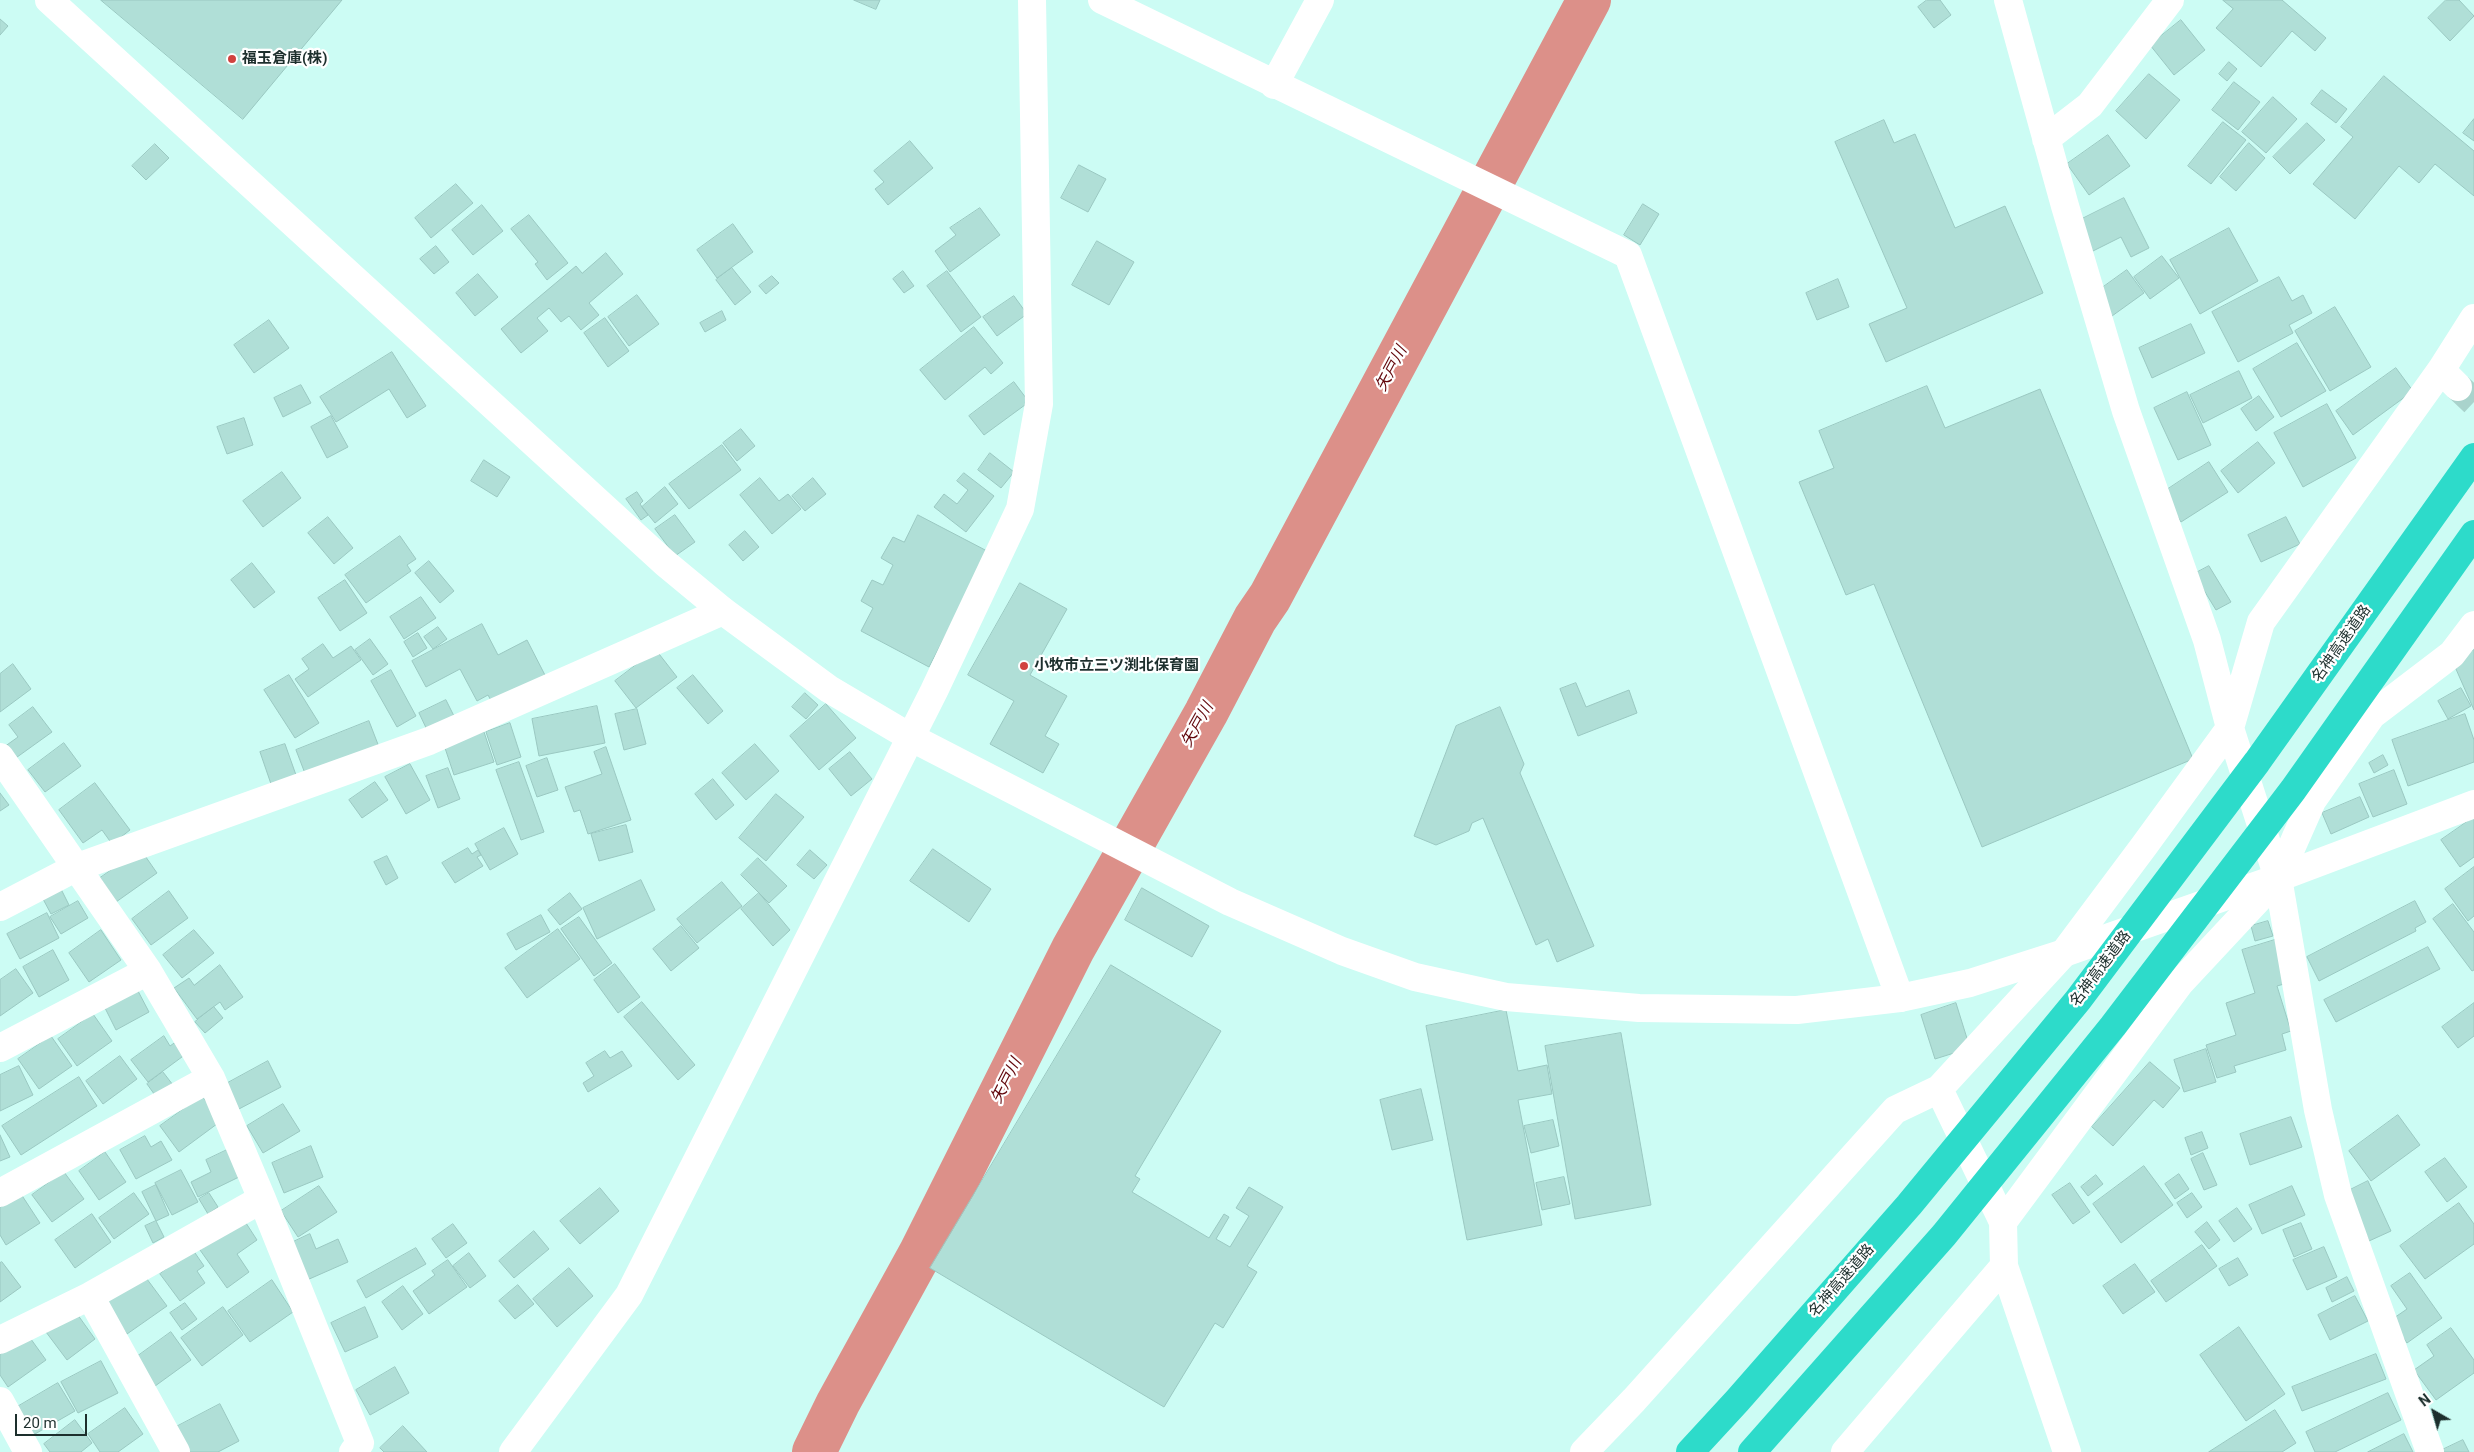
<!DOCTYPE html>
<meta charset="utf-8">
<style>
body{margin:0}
#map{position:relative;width:2474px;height:1452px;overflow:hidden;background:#ccfcf4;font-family:Roboto,sans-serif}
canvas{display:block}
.north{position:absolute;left:2409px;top:1387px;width:50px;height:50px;-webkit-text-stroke:4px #fff;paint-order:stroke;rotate:322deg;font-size:14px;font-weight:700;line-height:20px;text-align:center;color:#1d2f2d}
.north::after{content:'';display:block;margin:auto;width:18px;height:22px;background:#1d2f2d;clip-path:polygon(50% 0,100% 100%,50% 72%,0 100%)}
.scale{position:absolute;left:15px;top:1414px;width:72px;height:22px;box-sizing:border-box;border:2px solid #1d2f2d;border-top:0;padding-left:6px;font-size:15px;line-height:18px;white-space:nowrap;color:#1d2f2d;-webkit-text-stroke:4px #fff;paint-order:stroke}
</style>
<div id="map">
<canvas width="2474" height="1452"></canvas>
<div class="north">N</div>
<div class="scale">20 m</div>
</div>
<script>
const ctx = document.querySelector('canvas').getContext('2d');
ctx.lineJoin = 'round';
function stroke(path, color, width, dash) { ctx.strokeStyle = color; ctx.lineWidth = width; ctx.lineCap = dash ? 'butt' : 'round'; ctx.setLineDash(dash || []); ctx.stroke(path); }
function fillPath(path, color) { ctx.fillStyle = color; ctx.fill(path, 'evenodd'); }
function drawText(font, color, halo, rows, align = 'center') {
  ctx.font = font + ' Roboto,"Noto Sans JP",sans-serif'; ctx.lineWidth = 4.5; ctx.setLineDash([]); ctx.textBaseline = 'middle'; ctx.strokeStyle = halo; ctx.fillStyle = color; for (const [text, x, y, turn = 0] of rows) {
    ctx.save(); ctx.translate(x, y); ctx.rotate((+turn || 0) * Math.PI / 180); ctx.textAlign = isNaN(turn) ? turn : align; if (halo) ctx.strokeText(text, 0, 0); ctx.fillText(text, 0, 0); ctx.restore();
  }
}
stroke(new Path2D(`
 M814,1452L838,1403L921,1252L1073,949L1206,713L1255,619L1270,597L1589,0`), '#dc9089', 44);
const building = new Path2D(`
 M101,0H342L243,119Z
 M854,0H880L876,9Z
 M1927,0H1940L1951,15L1934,28L1918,7Z
 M2223,0H2282L2326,38L2315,51L2292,31L2261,67L2216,28L2233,9Z
 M2446,0H2459L2474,16L2450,41L2428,18Z
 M0,19L8,26L0,35Z
 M2181,20L2205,50L2174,75L2150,45Z
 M2229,62L2237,69L2227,81L2219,74Z
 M2149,74L2180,100L2146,139L2116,111Z
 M2384,76L2474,151V196L2435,164L2419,183L2399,166L2355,219L2313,184L2353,137L2341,127Z
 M2234,82L2260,102L2238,130L2212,110Z
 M2322,90L2347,109L2336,123L2311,104Z
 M2273,97L2297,119L2266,153L2242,132Z
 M2474,119V141L2463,133Z
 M1884,120L1894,143L1915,134L1955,228L2005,206L2043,293L1886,362L1869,324L1907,308L1835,142Z
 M2223,122L2246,140L2211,184L2188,166Z
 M2307,123L2325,140L2290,174L2273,157Z
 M2108,135L2130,166L2089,195L2067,164Z
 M910,141L933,168L888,205L875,189L884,182L874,171Z
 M2249,143L2265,158L2236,191L2220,177Z
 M155,144L169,158L146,180L132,166Z
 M1079,165L1106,179L1088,212L1061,198Z
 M456,184L473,203L431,238L415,218Z
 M2124,198L2149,248L2131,257L2121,237L2089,253L2074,223Z
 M1643,204L1659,214L1640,245L1624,235Z
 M482,205L503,231L473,255L452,230Z
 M980,208L1000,235L950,272L935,251L956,235L950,228Z
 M529,215L568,263L547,280L535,264L538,262L511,229Z
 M733,224L753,252L717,278L697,250Z
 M2229,228L2258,281L2200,314L2170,260Z
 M1097,241L1134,262L1109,305L1072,285Z
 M436,246L449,262L434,274L420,259Z
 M606,253L623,274L589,303L599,315L581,330L569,316L561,322L549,308L537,318L548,331L521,353L501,329L576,266L582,273Z
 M2162,256L2179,278L2150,299L2134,277Z
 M732,268L751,292L735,305L716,280Z
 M2127,270L2144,293L2112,316L2095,293Z
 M903,271L914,286L904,293L893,279Z
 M947,271L981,317L961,332L927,286Z
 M478,274L498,297L475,316L456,293Z
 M772,276L779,283L766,294L759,286Z
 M2279,277L2292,301L2303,295L2312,313L2289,325L2293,333L2238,362L2212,312Z
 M1838,279L1849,307L1817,320L1806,293Z
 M637,295L659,324L629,346L608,317Z
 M1014,296L1027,314L997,336L983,317Z
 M2335,307L2371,367L2330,391L2295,331Z
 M722,311L726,320L705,332L700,323Z
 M605,318L629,351L608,367L584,333Z
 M269,320L289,348L254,373L234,345Z
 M2191,324L2205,353L2152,378L2139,348Z
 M974,327L1003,363L991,374L985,367L945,400L920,370Z
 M2297,343L2326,391L2281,417L2253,369Z
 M392,352L426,406L407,418L389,389L336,422L320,397Z
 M2396,368L2413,391L2353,435L2336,411Z
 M2239,371L2252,398L2203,423L2190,395Z
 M1014,382L1029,402L984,435L969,416Z
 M301,385L311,403L283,417L274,398Z
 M1927,386L1945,428L2040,389L2193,759L1982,847L1874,584L1846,595L1799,482L1834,468L1819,431Z
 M2187,392L2211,445L2178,460L2154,408Z
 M2259,396L2274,417L2256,431L2241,409Z
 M2327,404L2356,458L2303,487L2274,433Z
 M331,416L348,447L327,458L311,427Z
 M244,418L253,445L227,454L217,427Z
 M741,429L755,446L737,461L723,443Z
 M2258,442L2275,463L2238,493L2221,471Z
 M722,445L741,470L689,509L669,484Z
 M990,453L1014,472L1001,488L978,470Z
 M484,460L510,477L497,497L471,481Z
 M2209,462L2228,492L2181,522L2162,493Z
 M282,472L301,498L263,527L243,501Z
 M964,473L994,496L966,532L934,507L944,494L957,504L968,490L957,481Z
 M760,478L779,501L788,494L801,509L772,534L740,495Z
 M813,478L826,494L805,511L792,496Z
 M665,487L678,504L655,523L642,507Z
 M637,492L643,501L640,504L648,515L641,520L626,499Z
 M675,515L695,542L675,556L655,529Z
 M918,515L989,552L929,667L861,631L873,608L861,601L872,580L883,585L893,565L881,558L893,537L904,542Z
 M328,517L353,548L334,564L308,533Z
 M2286,517L2300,544L2261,562L2248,535Z
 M745,531L759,547L743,561L729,545Z
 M400,536L416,559L407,565L411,571L366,603L345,575Z
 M429,561L454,591L440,603L415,573Z
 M252,563L275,592L254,608L231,580Z
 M2209,566L2231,602L2216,610L2194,574Z
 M345,580L367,613L340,631L318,598Z
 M1020,583L1067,609L1030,675L1067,696L1045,736L1059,744L1043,773L990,744L1014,701L968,675Z
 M421,597L436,618L404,639L390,617Z
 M482,624L498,655L527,640L547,679L494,706L488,695L477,701L460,669L426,687L412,661Z
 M438,627L447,639L433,649L424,637Z
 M418,633L427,648L413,657L404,642Z
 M370,639L388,664L373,675L355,650Z
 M323,644L333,658L351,646L361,660L308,697L295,679L309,669L302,659Z
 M656,650L677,677L636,708L615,681Z
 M2474,650V710L2452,660Z
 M13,664L31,689L0,712V674Z
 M391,670L416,716L397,727L371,681Z
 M289,675L319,723L295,738L264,690Z
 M693,675L723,711L708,724L677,688Z
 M1576,683L1586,707L1629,690L1637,713L1578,736L1560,689Z
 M2461,688L2471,706L2448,719L2438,701Z
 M805,693L818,705L806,719L792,707Z
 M446,700L455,718L428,732L419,713Z
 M826,704L856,738L819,770L790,736Z
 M597,706L605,743L539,756L532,719Z
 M33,707L52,732L13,760L4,747L18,737L9,725Z
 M1500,707L1524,764L1520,773L1594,946L1557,962L1548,939L1536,945L1483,818L1472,823L1469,831L1436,845L1414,836L1456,726Z
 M637,709L646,744L624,750L615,714Z
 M2465,714L2474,740V762L2408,786L2392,740Z
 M369,721L379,747L306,776L296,750Z
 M510,723L521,757L497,765L486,732Z
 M484,732L494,762L454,775L444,745Z
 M64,743L81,766L45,792L28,770Z
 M285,744L296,775L271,784L260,752Z
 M755,744L779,771L746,800L722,773Z
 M606,747L631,820L588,834L580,810L574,812L565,787L602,774L594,752Z
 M850,752L872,779L851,796L829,769Z
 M2383,755L2388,765L2374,773L2369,763Z
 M547,758L558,790L537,797L526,766Z
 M519,762L544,832L521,840L496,770Z
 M410,764L430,800L406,814L385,777Z
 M448,768L460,799L438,808L426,776Z
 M2394,770L2407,804L2373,817L2359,784Z
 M713,779L734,805L716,820L695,794Z
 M375,782L388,800L362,818L349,800Z
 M95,783L130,830L112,844L102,830L83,843L59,810Z
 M0,793L9,805L0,811Z
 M776,794L804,817L766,861L739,838Z
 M2360,797L2369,817L2331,834L2322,813Z
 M2474,817V857L2460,867L2441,840Z
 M626,825L633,852L599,861L591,834Z
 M504,828L518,854L490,870L475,844Z
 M468,848L472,854L478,850L481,855L477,857L483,866L455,883L442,863Z
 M933,849L991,889L969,922L910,881Z
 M141,850L157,873L116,902L100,878Z
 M810,850L827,865L814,879L797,865Z
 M387,856L398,878L386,885L374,862Z
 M758,858L787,886L769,903L741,875Z
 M2474,867V916L2468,921L2445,889Z
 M641,880L655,910L597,939L583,908Z
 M722,882L742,906L697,943L677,919Z
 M1142,888L1209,926L1192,957L1125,920Z
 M61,889L69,905L51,914L43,899Z
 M169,891L188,918L151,945L132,919Z
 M570,893L582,909L560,925L548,910Z
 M759,893L790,930L773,946L741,909Z
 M78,901L88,918L61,934L50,917Z
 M2415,901L2426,922L2415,928L2416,931L2319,981L2307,957Z
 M2453,904L2474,932V970L2472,971L2433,919Z
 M47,913L59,938L20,959L7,934Z
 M541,915L550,932L516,950L507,934Z
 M579,917L612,963L594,976L561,929Z
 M2268,921L2273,936L2255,941L2251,926Z
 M681,926L699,948L671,971L653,949Z
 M558,929L580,959L527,998L505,968Z
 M101,930L121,960L89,982L69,953Z
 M194,930L214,953L182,978L163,955Z
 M2278,939L2291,982L2277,986L2291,1031L2282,1034L2286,1050L2234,1066L2236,1072L2217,1078L2206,1045L2236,1035L2226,1003L2255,993L2242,950Z
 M2428,947L2440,969L2336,1022L2324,1000Z
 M53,950L69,980L39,997L23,967Z
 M615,964L640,997L618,1013L594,980Z
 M220,965L243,997L225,1010L220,1002L197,1019L174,988L189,978L194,985Z
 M1111,965L1221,1031L1135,1176L1140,1179L1132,1192L1209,1238L1224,1214L1229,1217L1216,1239L1230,1247L1249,1216L1236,1208L1249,1187L1283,1207L1247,1266L1257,1272L1223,1328L1215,1323L1164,1407L930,1268Z
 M16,969L33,993L0,1016V980Z
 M138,991L149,1012L116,1030L105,1008Z
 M642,1002L695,1065L678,1080L624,1017Z
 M1956,1003L1970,1048L1935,1059L1921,1015Z
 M2474,1003V1036L2458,1048L2442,1027Z
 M214,1007L223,1018L205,1033L195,1022Z
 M1506,1010L1518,1071L1547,1065L1552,1094L1518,1100L1542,1225L1467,1240L1426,1026Z
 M93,1014L112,1041L77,1066L58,1039Z
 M1621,1033L1651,1205L1575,1219L1545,1046Z
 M51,1036L72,1066L39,1089L18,1059Z
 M164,1036L170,1046L177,1041L186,1054L148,1082L131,1060Z
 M2206,1049L2216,1082L2184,1092L2174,1060Z
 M605,1051L610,1058L622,1051L632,1066L588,1092L583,1083L594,1076L586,1063Z
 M120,1056L137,1079L103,1104L86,1081Z
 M268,1061L281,1087L237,1110L224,1085Z
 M2150,1062L2180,1088L2163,1108L2154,1100L2113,1146L2092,1127Z
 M19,1066L33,1095L0,1111V1075Z
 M163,1072L173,1085L157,1098L147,1084Z
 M79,1077L97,1106L21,1155L2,1126Z
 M1421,1089L1433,1140L1392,1150L1380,1100Z
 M202,1096L221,1121L179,1152L160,1126Z
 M283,1104L300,1131L263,1153L247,1126Z
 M2398,1115L2420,1145L2371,1181L2349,1151Z
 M2291,1117L2302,1147L2250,1165L2240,1134Z
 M1553,1120L1559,1146L1531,1153L1524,1126Z
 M2202,1132L2208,1148L2191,1155L2185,1138Z
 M0,1135L10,1157L0,1161Z
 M145,1136L151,1147L161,1141L172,1160L136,1179L120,1150Z
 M311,1146L323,1177L284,1193L272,1163Z
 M227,1150L239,1177L198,1197L191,1182L211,1172L206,1160Z
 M105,1152L126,1182L99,1200L79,1171Z
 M2203,1153L2217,1185L2204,1190L2191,1159Z
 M2445,1158L2467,1187L2447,1202L2425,1172Z
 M2144,1166L2173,1205L2121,1243L2093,1204Z
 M181,1170L198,1202L172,1215L155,1183Z
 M64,1172L84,1199L52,1222L32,1195Z
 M2179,1174L2189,1189L2175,1199L2165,1184Z
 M2096,1175L2103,1184L2088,1196L2081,1187Z
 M1564,1177L1570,1204L1542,1210L1536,1183Z
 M2368,1181L2391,1231L2369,1241L2346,1192Z
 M2070,1183L2090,1212L2073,1224L2052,1195Z
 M156,1185L169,1215L156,1221L142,1192Z
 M319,1186L337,1212L298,1237L281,1211Z
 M2292,1186L2305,1215L2262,1234L2249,1205Z
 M600,1188L619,1211L580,1244L560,1221Z
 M134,1193L149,1214L114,1239L99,1218Z
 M209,1193L218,1207L208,1214L199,1199Z
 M2192,1193L2202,1207L2187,1218L2177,1203Z
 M21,1194L40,1223L6,1245L0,1235V1208Z
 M2459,1203L2474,1224V1244L2425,1279L2400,1246Z
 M2237,1208L2252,1229L2234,1242L2219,1221Z
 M92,1214L111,1242L75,1268L55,1240Z
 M244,1220L257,1240L237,1254L249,1272L227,1288L200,1250Z
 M156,1221L164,1237L153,1243L145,1226Z
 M2207,1222L2220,1240L2209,1249L2195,1232Z
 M2301,1223L2312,1249L2294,1257L2283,1230Z
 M453,1224L467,1243L446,1258L432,1239Z
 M534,1231L549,1249L514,1278L499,1261Z
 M310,1234L316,1249L338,1239L348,1262L307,1280L291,1243Z
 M2202,1245L2217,1266L2166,1302L2151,1281Z
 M2324,1247L2337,1277L2307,1290L2293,1260Z
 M416,1248L426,1264L366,1298L357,1281Z
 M193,1250L204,1266L197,1271L205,1283L180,1301L160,1274Z
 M469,1253L486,1276L470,1288L453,1266Z
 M2238,1258L2248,1275L2229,1286L2219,1269Z
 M448,1260L467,1287L429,1314L413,1291L435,1275L432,1271Z
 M2,1262L21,1287L0,1302V1263Z
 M2135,1264L2155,1292L2123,1314L2103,1286Z
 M569,1268L593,1296L557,1327L533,1299Z
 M141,1271L167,1306L127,1334L102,1299Z
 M2410,1273L2442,1318L2407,1343L2391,1320L2407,1309L2391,1286Z
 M2347,1277L2354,1291L2332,1302L2326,1288Z
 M272,1280L293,1312L250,1342L228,1311Z
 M518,1285L534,1304L515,1319L499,1301Z
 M403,1286L423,1314L402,1330L382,1302Z
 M2355,1296L2368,1321L2330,1340L2318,1315Z
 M185,1303L197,1319L182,1330L170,1313Z
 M223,1307L243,1335L202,1366L181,1338Z
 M365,1307L378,1337L345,1352L331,1323Z
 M75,1311L95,1339L67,1360L46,1332Z
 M2239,1327L2285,1394L2246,1421L2200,1355Z
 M2451,1328L2474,1360V1373L2436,1400L2414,1370L2434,1356L2427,1345Z
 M171,1332L191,1360L151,1389L131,1361Z
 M28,1335L46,1360L8,1387L0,1375V1355Z
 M2376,1354L2386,1379L2302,1411L2292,1387Z
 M101,1361L118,1393L78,1413L61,1382Z
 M395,1367L409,1393L370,1415L356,1390Z
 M58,1383L75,1411L28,1438L12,1410Z
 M2388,1393L2401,1420L2335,1452H2315L2306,1432Z
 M220,1404L239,1441L218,1452H189L176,1427Z
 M125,1408L143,1434L118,1452H100L88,1434Z
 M2275,1410L2296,1443L2282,1452H2209Z
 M75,1420L92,1443L81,1452H50L44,1444Z
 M403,1426L427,1452H384L380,1448Z
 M2404,1434L2413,1452H2368Z
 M2463,1440L2469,1452H2443L2442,1450Z`);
fillPath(building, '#b0dfd7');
stroke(building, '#9ac8c1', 1);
stroke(new Path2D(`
 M2458,387L2474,402`), '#a9d3cc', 28, [28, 14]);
stroke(new Path2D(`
 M1102,0L1628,255L1900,998
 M2008,0L2065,206L2126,411L2207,640L2230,728L2278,878L2318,1110L2338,1195L2430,1452
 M1274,85L1320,0
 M2046,139L2090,105L2170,0
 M2441,370L2458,387
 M0,757L148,971L211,1078L262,1199L360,1443L353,1452
 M0,907L75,868L429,741L723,611
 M0,1048L148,971
 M1939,1089L2003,1222
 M0,1193L211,1078
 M90,1296L176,1452
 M0,1340L90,1296L262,1199
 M0,1401L28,1452
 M513,1452L629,1295L934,691L1020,509L1039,404L1032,0
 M1584,1452L1634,1400L1895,1110L1939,1089L2064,953L2144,846L2230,728L2261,622L2441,370L2474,318
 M1845,1452L2004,1266
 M2067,1452L2004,1266L2003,1222L2180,983L2278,878L2312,801L2372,715L2452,654L2474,625`), '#fff', 28);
stroke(new Path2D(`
 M49,0L665,563L723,611L829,689L910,737L1230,902L1342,951L1415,977L1506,997L1639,1008L1797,1010L1900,998L1970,983L2064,953L2278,878L2474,804`), '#fff', 28);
stroke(new Path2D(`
 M1690,1452L1737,1401L1909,1205L2078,1000L2257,762L2474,457
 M1752,1452L1944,1235L2113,1026L2293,790L2474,534`), '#2ddbca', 28);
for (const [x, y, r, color] of [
 [232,59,5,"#d1423f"],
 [1024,666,5,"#d1423f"]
]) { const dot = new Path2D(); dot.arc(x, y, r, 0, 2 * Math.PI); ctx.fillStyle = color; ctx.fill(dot); stroke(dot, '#fff', 2); }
drawText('bold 15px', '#1d2f2d', '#fff', [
 ["福玉倉庫(株)",242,59],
 ["小牧市立三ツ渕北保育園",1034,666]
], 'left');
drawText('15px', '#1d2f2d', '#fff', [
 ["名神高速道路",2342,644,-55],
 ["名神高速道路",2101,969,-53],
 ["名神高速道路",1842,1281,-49]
]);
drawText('italic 16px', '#62060b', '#fff', [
 ["矢戸川",1392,369,-62],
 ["矢戸川",1198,725,-61],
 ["矢戸川",1007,1081,-63]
]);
</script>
